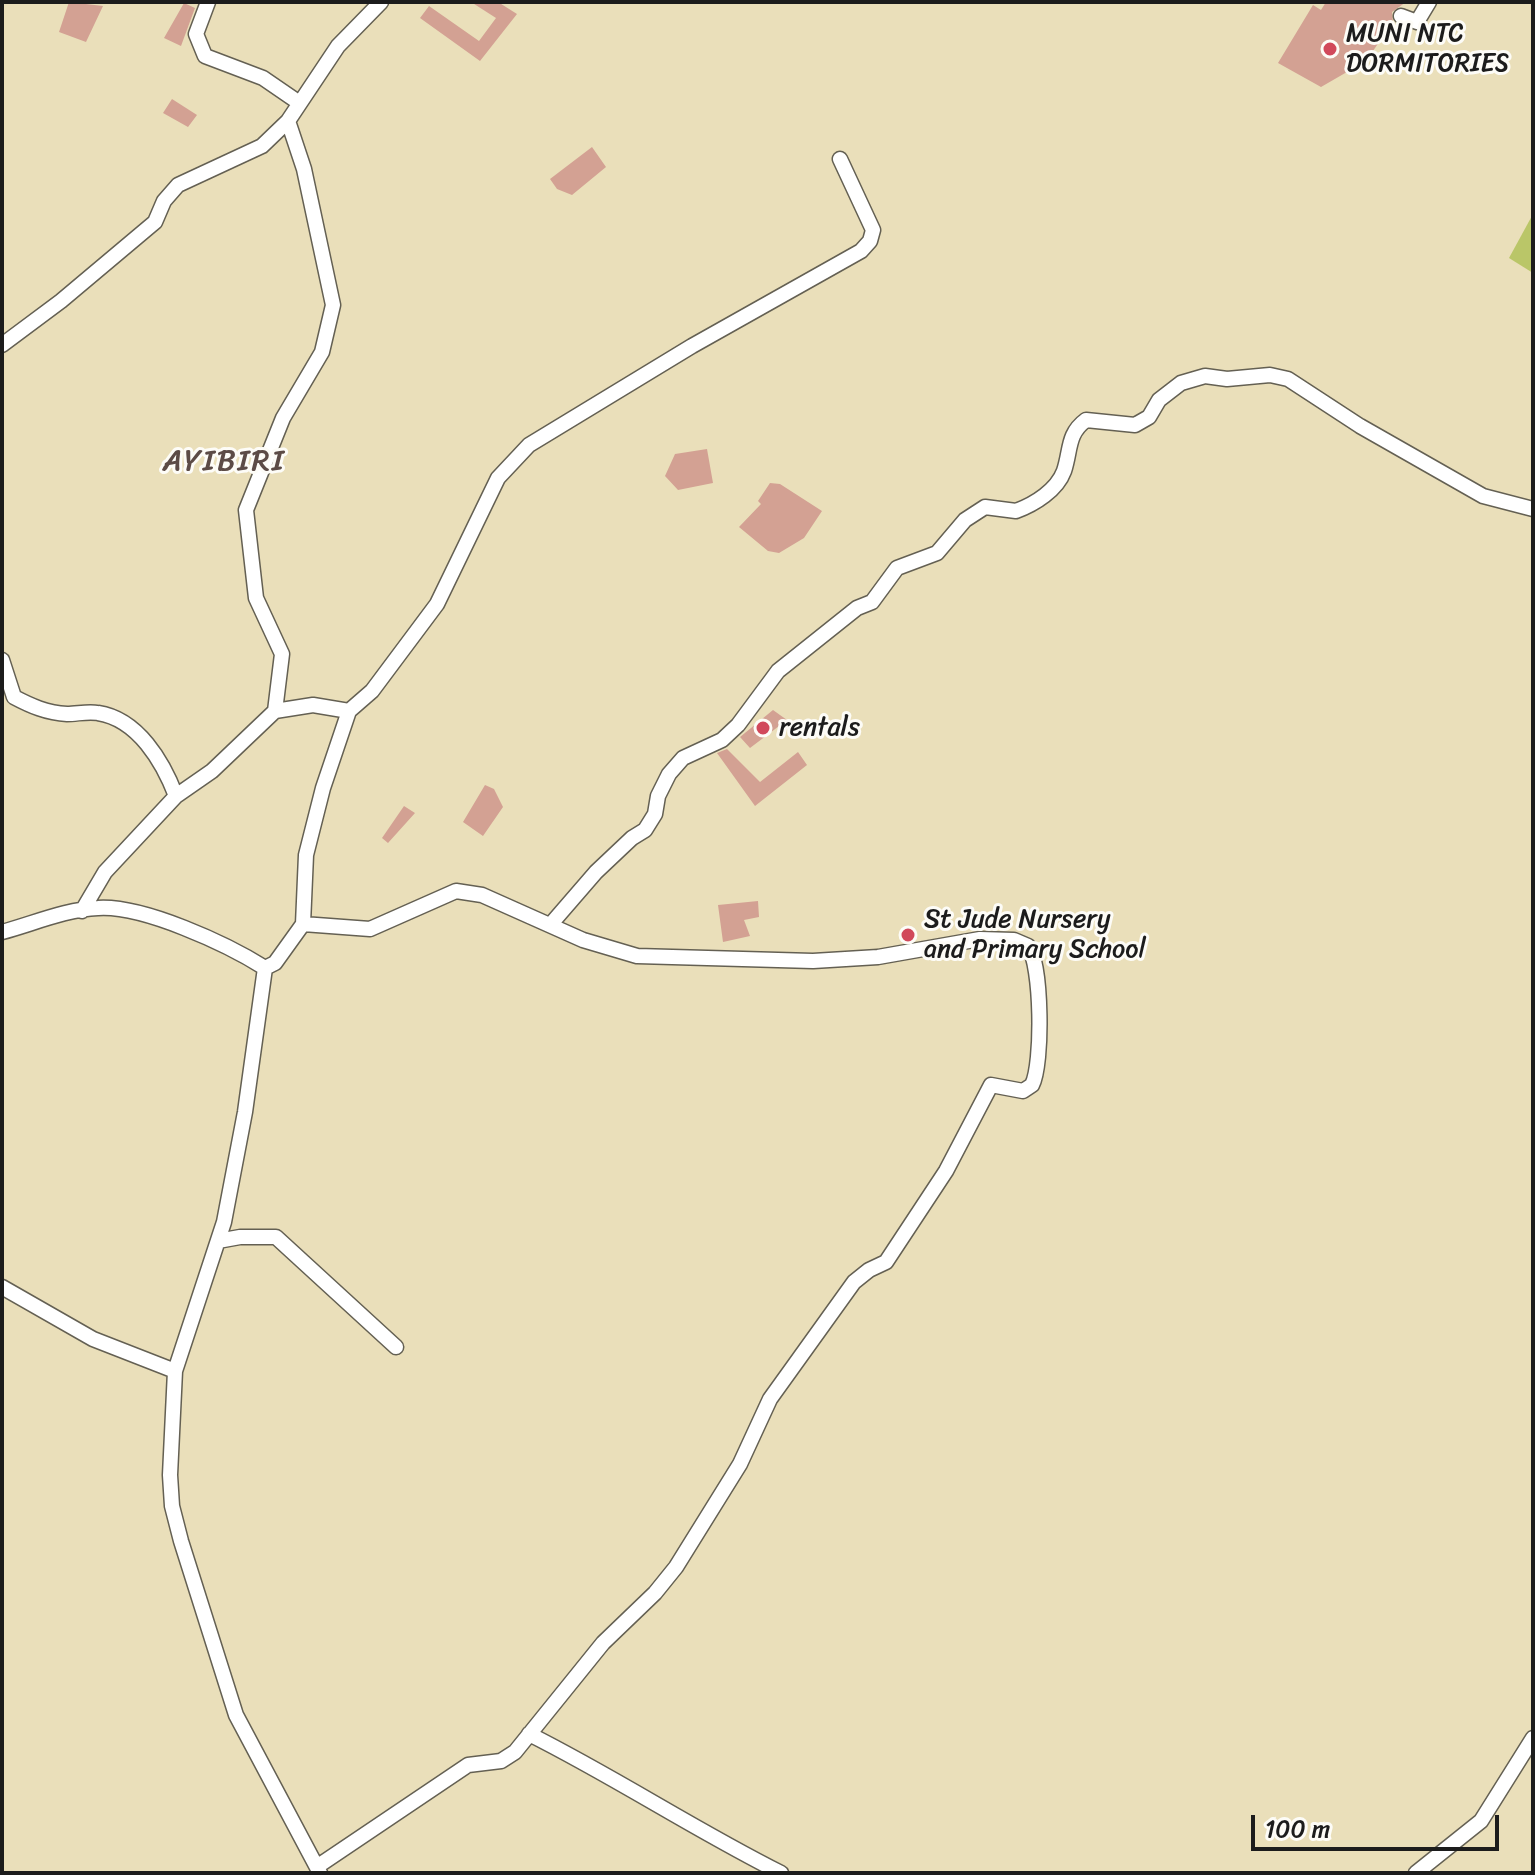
<!DOCTYPE html>
<style>
body{margin:0}
#map{position:relative;width:1535px;height:1875px;overflow:hidden;background:#eadfba;font-family:Sriracha,sans-serif}
canvas{display:block}
.frame{position:absolute;inset:0;border:4px solid #1c1c1c;pointer-events:none}
.scale{position:absolute;left:1251px;top:1815px;width:248px;height:36px;box-sizing:border-box;border:4px solid #1c1c1c;border-top:0;padding-left:10px;font-size:24px;line-height:28px;white-space:nowrap;color:#1c1c1c;-webkit-text-stroke:6px #fdfcf7;paint-order:stroke}
</style>
<div id="map">
<canvas width="1535" height="1875"></canvas>
<div class="frame"></div>
<div class="scale">100 m</div>
</div>
<script>
const ctx = document.querySelector('canvas').getContext('2d');
ctx.lineJoin = 'round';
function fillPath(path, color) { ctx.fillStyle = color; ctx.fill(path, 'evenodd'); }
function stroke(path, color, width, dash) { ctx.strokeStyle = color; ctx.lineWidth = width; ctx.lineCap = dash ? 'butt' : 'round'; ctx.setLineDash(dash || []); ctx.stroke(path); }
function drawText(font, color, halo, rows, align = 'center') {
  ctx.font = font + ' Sriracha,sans-serif'; ctx.lineWidth = 6; ctx.setLineDash([]); ctx.textBaseline = 'middle'; ctx.strokeStyle = halo; ctx.fillStyle = color; for (const [text, x, y, turn = 0] of rows) {
    ctx.save(); ctx.translate(x, y); ctx.rotate((+turn || 0) * Math.PI / 180); ctx.textAlign = isNaN(turn) ? turn : align; if (halo) ctx.strokeText(text, 0, 0); ctx.fillText(text, 0, 0); ctx.restore();
  }
}
fillPath(new Path2D(`
 M1533,214V273L1509,258Z`), '#bac668');
fillPath(new Path2D(`
 M69,2L103,6L86,42L59,32Z
 M471,2H498L517,14L480,61L420,18L429,6L479,41L496,18Z
 M1326,2H1406L1392,12L1393,22L1366,61L1321,87L1278,63L1313,5L1321,10Z
 M184,3L195,8L181,46L164,38Z
 M172,99L197,115L188,127L163,113Z
 M592,147L606,167L572,195L557,189L550,179Z
 M707,449L713,483L678,490L665,476L675,454Z
 M770,483L780,484L822,511L804,538L779,553L768,551L739,527L761,504L758,501Z
 M773,710L787,720L750,748L740,737Z
 M727,749L760,782L798,752L807,765L755,806L717,753Z
 M485,785L494,789L503,807L483,836L463,822Z
 M404,806L415,813L388,843L382,838Z
 M758,901L759,917L744,920L750,936L723,942L718,905Z`), '#d3a193');
const street = new Path2D(`
 M208,2L196,34L205,56L263,78L298,102
 M1401,16L1417,22L1429,2
 M2,345L61,301L155,222L164,201L178,185L262,146L288,121L338,46L381,2
 M2,660L14,697C31,706 47,713 67,714C77,714 88,711 98,713C138,719 163,762 176,796
 M275,711L282,654L256,598L246,510L283,418L322,352L333,305L304,169L288,121
 M82,911L105,872L176,796L212,771L275,711L313,705L349,711L372,691L437,604L498,478L529,445L692,346L861,251L870,241L873,230L840,159
 M303,924L306,855L323,788L349,711
 M551,924L596,872L632,838L645,830L655,814L658,796L669,774L683,758L722,740L738,725L778,671L857,608L872,602L897,568L937,553L965,520L985,507L1016,511C1035,504 1057,490 1064,471C1071,450 1067,434 1086,420L1135,425L1149,417L1159,400L1181,383L1205,376L1227,379L1270,375L1288,379L1360,426L1483,496L1533,509
 M2,932C32,924 67,909 98,908C143,905 227,944 265,968L245,1112L224,1222L175,1371L170,1475L172,1506L181,1541L236,1715L320,1873
 M265,968L275,963L303,924L370,929L456,891L482,895L583,940L637,956L813,961L878,957L980,939L1014,940L1028,946C1042,964 1043,1064 1032,1085L1023,1091L991,1085L946,1171L886,1262L869,1270L854,1282L770,1399L740,1464L676,1567L655,1593L603,1643L515,1752L501,1761L468,1765L318,1866
 M218,1241L240,1237H276L396,1347
 M2,1287L93,1339L175,1371
 M529,1734C615,1777 695,1830 781,1873
 M1416,1873L1481,1821L1533,1738`);
stroke(street, '#646053', 17);
stroke(street, '#fff', 14);
for (const [x, y, r, color] of [
 [1330,49,8,"#d1495b"],
 [763,728,8,"#d1495b"],
 [908,935,8,"#d1495b"]
]) { const dot = new Path2D(); dot.arc(x, y, r, 0, 2 * Math.PI); ctx.fillStyle = color; ctx.fill(dot); stroke(dot, '#fdfcf7', 3); }
drawText('26px', '#1c1c1c', '#fdfcf7', [
 ["MUNI NTC",1346,34],
 ["DORMITORIES",1346,64],
 ["rentals",779,728],
 ["St Jude Nursery",924,920],
 ["and Primary School",924,950]
], 'left');
ctx.letterSpacing = '2px';
drawText('30px', '#5c4b46', '#fdfcf7', [
 ["AYIBIRI",224,462]
]);
ctx.letterSpacing = '0px';
</script>
